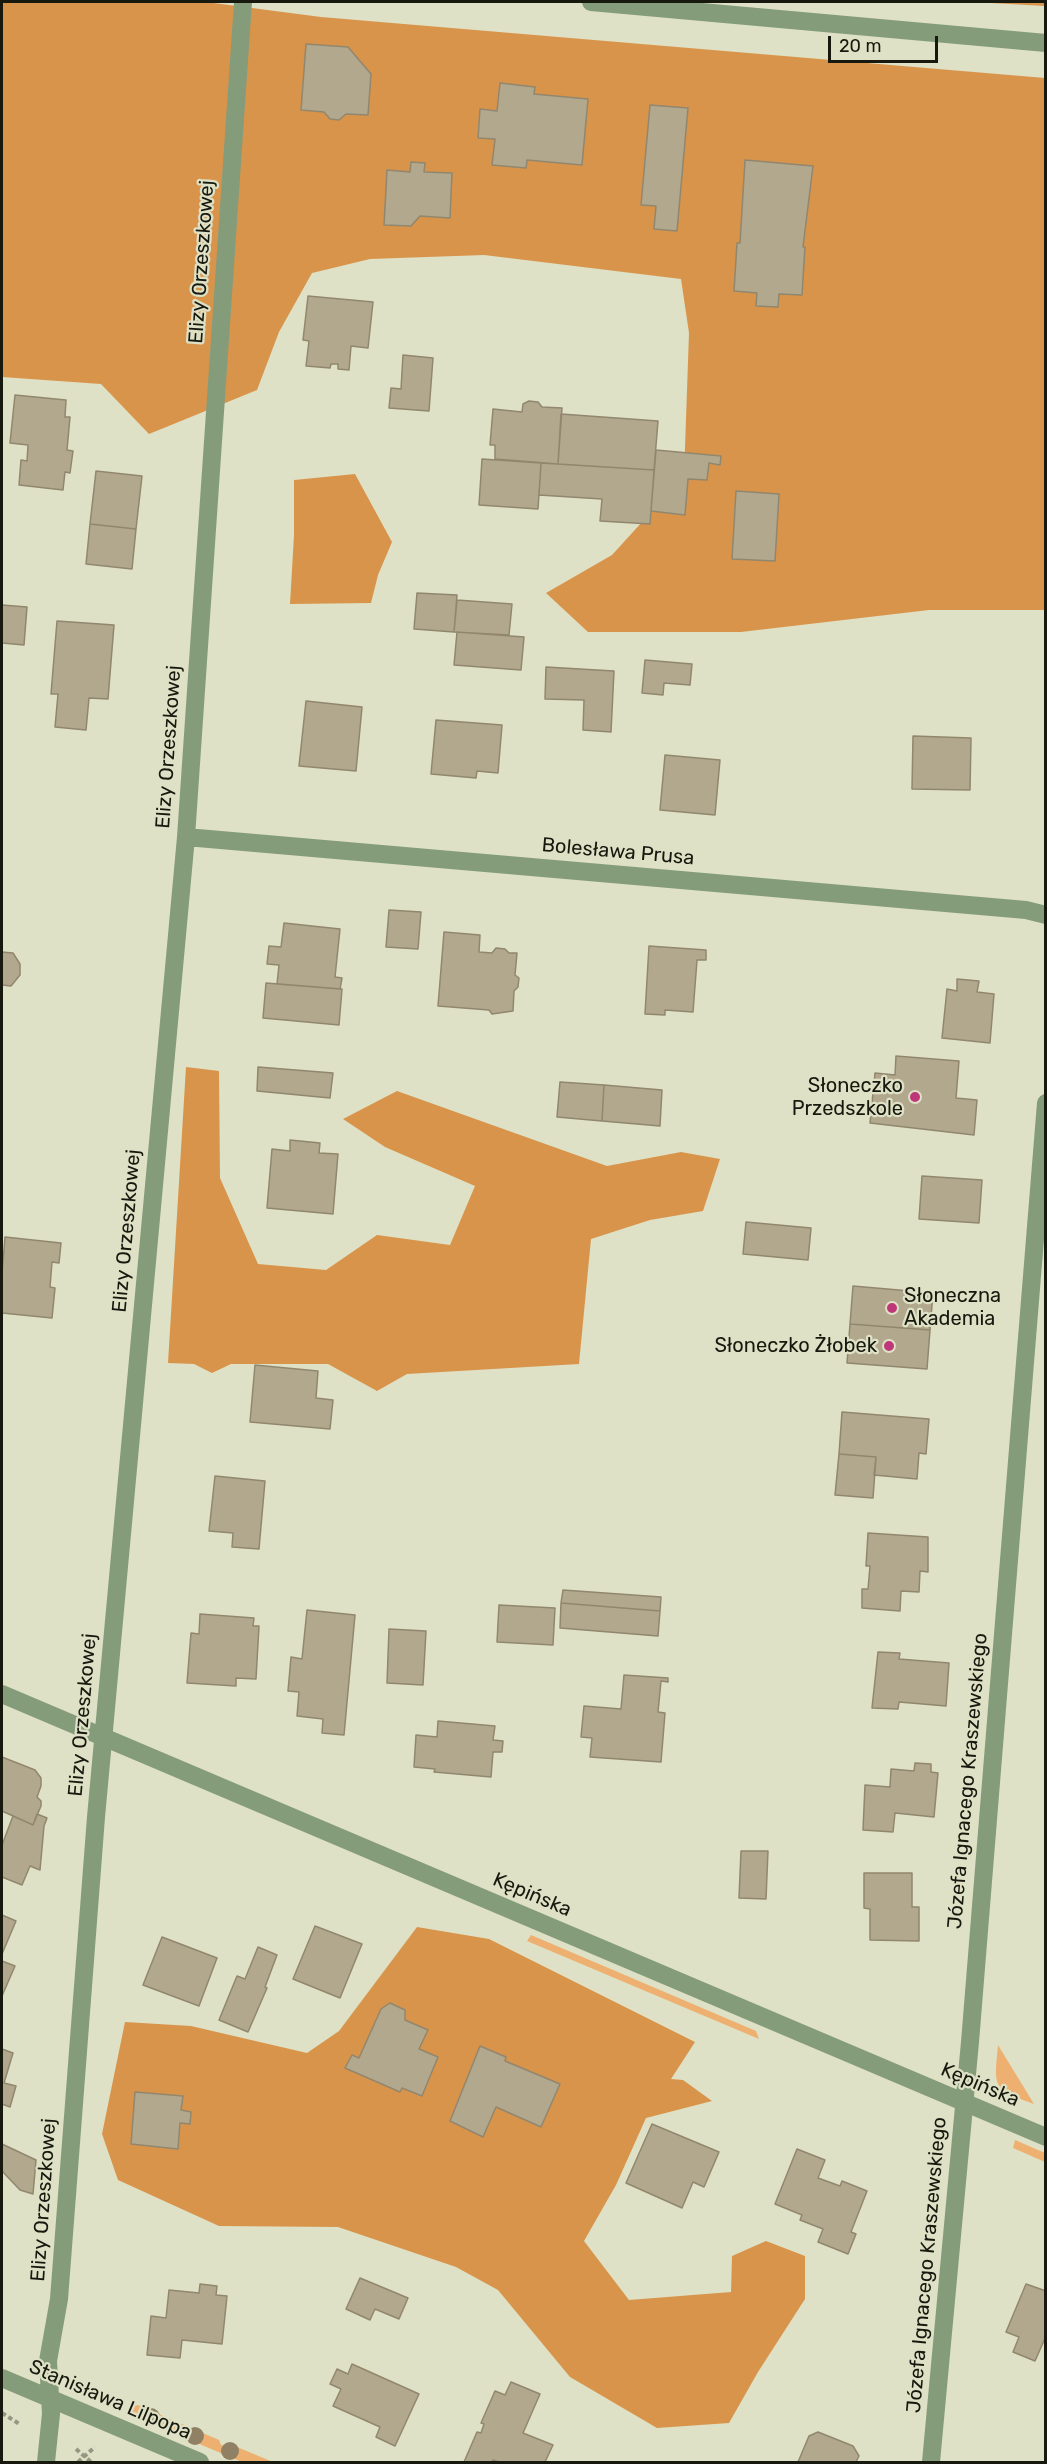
<!DOCTYPE html>
<meta charset="utf-8">
<style>
body{margin:0}
#map{position:relative;width:1047px;height:2464px;overflow:hidden;background:#dee1c5;font-family:Rubik,sans-serif}
canvas{display:block}
.frame{position:absolute;inset:0;border:3px solid #17180e;pointer-events:none}
.scale{position:absolute;left:828px;top:36px;width:110px;height:27px;box-sizing:border-box;border:3px solid #17180e;border-top:0;padding-left:8px;font-size:18px;line-height:21px;white-space:nowrap;color:#17180e;-webkit-text-stroke:4px #dee1c5;paint-order:stroke}
</style>
<div id="map">
<canvas width="1047" height="2464"></canvas>
<div class="frame"></div>
<div class="scale">20 m</div>
</div>
<script>
const ctx = document.querySelector('canvas').getContext('2d');
ctx.lineJoin = 'round';
function fillPath(path, color) { ctx.fillStyle = color; ctx.fill(path, 'evenodd'); }
function stroke(path, color, width, dash) { ctx.strokeStyle = color; ctx.lineWidth = width; ctx.lineCap = dash ? 'butt' : 'round'; ctx.setLineDash(dash || []); ctx.stroke(path); }
function drawText(font, color, halo, rows, align = 'center') {
  ctx.font = font + ' Rubik,sans-serif'; ctx.lineWidth = 4.5; ctx.setLineDash([]); ctx.textBaseline = 'middle'; ctx.strokeStyle = halo; ctx.fillStyle = color; for (const [text, x, y, turn = 0] of rows) {
    ctx.save(); ctx.translate(x, y); ctx.rotate((+turn || 0) * Math.PI / 180); ctx.textAlign = isNaN(turn) ? turn : align; if (halo) ctx.strokeText(text, 0, 0); ctx.fillText(text, 0, 0); ctx.restore();
  }
}
fillPath(new Path2D(`
 M531,1935L756,2031L759,2039L527,1941Z
 M998,2045L1034,2104C992,2088 994,2089 998,2045Z
 M1015,2140L1045,2153V2162L1013,2148Z
 M138,2405L219,2440L221,2445L232,2448L237,2447L273,2462H242L126,2413L129,2407Z`), '#eeb070');
fillPath(new Path2D(`
 M2,2H206L321,17L1045,78V610H929L741,632H588L546,593L612,555L684,476L689,333L681,279L484,255L370,259L312,273L279,332L257,390L149,434L101,384L2,377Z
 M973,2H1045V6Z
 M355,474L392,542L378,575L371,603L290,604L294,535V480Z
 M186,1067L219,1071L220,1178L258,1264L326,1270L377,1235L450,1245L475,1186L385,1147L343,1119L397,1091L607,1166L681,1152L720,1159L703,1211L650,1220L591,1239L579,1364L407,1374L377,1391L328,1364H231L212,1373L194,1364L168,1363Z
 M417,1927L489,1939L695,2042L671,2079L683,2080L712,2101L646,2118L616,2185L584,2241L629,2300L731,2292L732,2256L766,2241L805,2256V2299L758,2372L729,2423L657,2428L570,2377L498,2290L456,2267L338,2227L219,2226L118,2180L102,2134L125,2022L191,2026L307,2053L339,2031Z`), '#d9944b');
const building = new Path2D(`
 M306,44L348,47L371,74L368,115L346,114L339,120L330,119L324,112L301,110Z
 M500,83L535,87L534,94L588,99L582,165L527,160L526,168L492,165L495,139L478,138L480,109L497,111Z
 M650,105L688,108L677,231L654,229L656,206L641,205Z
 M745,160L813,166L803,247H805L802,295L779,294L778,307L756,306L757,293L734,291L737,243H740Z
 M411,162L425,163L424,172L452,173L450,218L420,216L411,226L384,225L387,170L410,172Z
 M308,296L373,302L368,348L351,346L349,370L338,369V364H331L330,368L306,366L309,341L303,340Z
 M403,355L433,358L429,411L389,408L391,388L401,389Z
 M15,395L66,400L65,417H70L67,450L73,451L70,473L65,472L63,490L19,485L21,460L27,461L28,445L10,443Z
 M529,401L538,402L542,407L562,408L558,464L495,459V445H490L493,409L522,412L523,404Z
 M561,414L658,421L654,470L558,464Z
 M656,450L721,456L720,465L709,463L707,480L688,479L685,515L651,511Z
 M482,459L541,463L538,509L479,505Z
 M541,463L654,470L650,524L600,521L602,499L539,495Z
 M96,471L142,476L136,529L90,524Z
 M736,491L779,494L775,561L732,559Z
 M90,524L136,529L132,569L86,564Z
 M417,593L457,595L454,632L414,629Z
 M457,600L512,604L509,635L454,632Z
 M2,605L27,607L24,645L2,643Z
 M57,621L114,625L108,699L89,698L86,730L55,727L58,694H51Z
 M457,632L524,637L521,670L454,665Z
 M645,660L692,664L690,685L664,683L663,695L642,693Z
 M546,667L614,671L611,732L583,730L584,700L545,699Z
 M306,701L362,707L356,771L299,766Z
 M436,720L502,725L498,773L477,771L476,778L431,774Z
 M913,736L971,738L970,790L912,789Z
 M665,755L720,760L715,815L660,810Z
 M389,910L421,912L418,949L386,947Z
 M284,923L340,929L335,977L342,978L340,989L277,984L279,965L267,964L269,946L281,947Z
 M444,932L480,935L479,952L492,953L496,948L505,949L509,953H517L515,975L519,978L518,987L514,991L513,1011L492,1014L489,1010L438,1006Z
 M649,946L706,950V960H697L693,1012L665,1010V1015L645,1014Z
 M2,952L13,953L20,964V975L11,986L2,985Z
 M957,979L979,981L977,992L994,994L990,1043L942,1038L947,989L957,991Z
 M266,983L342,989L339,1025L263,1018Z
 M896,1056L959,1061L956,1098L977,1100L974,1135L870,1123L875,1073L895,1075Z
 M258,1067L333,1073L330,1098L257,1091Z
 M560,1082L604,1085L602,1121L557,1117Z
 M604,1085L662,1090L660,1126L602,1121Z
 M290,1140L320,1143L319,1153L338,1154L333,1214L267,1208L272,1149L290,1151Z
 M922,1176L982,1180L979,1223L919,1219Z
 M746,1222L811,1228L808,1260L743,1254Z
 M5,1237L61,1243L59,1263L52,1262L50,1287L55,1288L52,1318L2,1313V1273Z
 M853,1286L933,1293L930,1330L850,1324Z
 M850,1324L930,1330L927,1369L847,1363Z
 M255,1365L318,1371L316,1398L333,1400L330,1429L250,1422Z
 M842,1412L929,1419L926,1454L919,1453L917,1479L874,1475L876,1457L839,1454Z
 M839,1454L876,1457L873,1498L835,1495Z
 M215,1476L265,1481L259,1549L232,1547L233,1533L209,1531Z
 M868,1533L928,1537V1572L920,1571L919,1592L901,1591L900,1611L862,1608V1589H868L870,1566H866Z
 M563,1590L661,1597L660,1611L561,1603Z
 M561,1603L660,1611L658,1636L560,1628Z
 M499,1605L555,1608L553,1645L497,1642Z
 M307,1610L355,1615L344,1735L322,1733L323,1719L297,1716L299,1692L288,1691L291,1657L302,1659Z
 M200,1614L254,1618L253,1626H259L256,1679L236,1678V1686L187,1683L191,1633L199,1634Z
 M389,1629L426,1631L423,1685L387,1683Z
 M878,1652L900,1653L899,1659L949,1663L946,1706L899,1702L898,1709L872,1708Z
 M624,1675L668,1678V1682L661,1681L658,1712L665,1713L661,1762L590,1757L592,1738L581,1737L584,1706L621,1709Z
 M438,1721L495,1726L493,1740L503,1741L502,1752H493L491,1777L434,1772L435,1769L414,1767L416,1735L437,1737Z
 M2,1757L35,1770L41,1778V1786L37,1797L41,1801V1806L33,1825L2,1811Z
 M915,1763L931,1764V1772L938,1773L934,1817L895,1813L893,1832L863,1830L865,1785L890,1787L891,1769L914,1771Z
 M37,1814L47,1818L44,1826L40,1870L30,1866L22,1885L2,1877V1845L13,1816L33,1825Z
 M741,1851H768L766,1899L739,1898Z
 M864,1873H912V1907H919V1941L870,1940V1909L864,1908Z
 M2,1915L16,1921L2,1954Z
 M315,1926L362,1944L340,1998L293,1979Z
 M162,1937L217,1958L199,2006L143,1985Z
 M258,1947L277,1955L265,1987L267,1988L248,2032L219,2020L237,1976L245,1979Z
 M2,1961L15,1966L2,1996Z
 M390,2003L405,2010V2020L428,2030L419,2049L438,2057L422,2096L402,2088L400,2092L345,2068L352,2055L359,2058L381,2009Z
 M480,2046L506,2057L505,2061L560,2084L541,2127L496,2107L483,2137L450,2121Z
 M2,2049L13,2053L4,2083L16,2086L10,2107L2,2104Z
 M135,2092L183,2096L181,2110L191,2112L190,2124L180,2123L178,2149L131,2144Z
 M652,2124L719,2152L704,2187L693,2182L682,2208L626,2183Z
 M2,2144L36,2160L33,2194L20,2190L2,2171Z
 M797,2149L825,2160L818,2178L840,2186L842,2181L867,2191L851,2232L856,2234L848,2254L818,2242L823,2229L800,2220L802,2215L775,2204Z
 M360,2278L408,2298L399,2319L375,2309L370,2320L346,2309Z
 M200,2284L217,2286L216,2295L227,2296L222,2344L182,2340L180,2358L147,2355L151,2316L166,2318L169,2290L199,2293Z
 M1026,2284L1046,2291V2336L1035,2361L1013,2352L1019,2337L1006,2332Z
 M352,2364L419,2394L395,2446L376,2437L380,2427L333,2406L341,2389L330,2384L337,2369L348,2374Z
 M511,2382L540,2394L523,2433L553,2445L545,2462H499L493,2460L492,2462H464L477,2432L481,2433L484,2424L481,2423L495,2391L505,2395Z
 M818,2432L853,2446L859,2456L856,2462H798L809,2436Z`);
fillPath(building, '#b2a88e');
stroke(building, '#91876e', 1.5);
stroke(new Path2D(`
 M2,2413L21,2425
 M76,2449L91,2462
 M78,2462L95,2447`), '#959782', 4, [4.5, 3]);
stroke(new Path2D(`
 M591,2L1046,43
 M186,837L1026,910L1046,915
 M2,1694L1046,2137
 M2,2378L200,2462
 M46,2462L51,2414L48,2361L59,2299L96,1817L186,837L243,2
 M931,2462L970,2042L1046,1103`), '#859c7b', 18);
ctx.fillStyle = '#908164';
for (const [x, y] of [
 [151,2417],
 [195,2436],
 [230,2451]
]) { ctx.beginPath(); ctx.arc(x, y, 9, 0, 2 * Math.PI); ctx.fill(); }
for (const [x, y, r, color] of [
 [915,1097,6,"#be3879"],
 [892,1308,6,"#be3879"],
 [889,1346,6,"#be3879"]
]) { const dot = new Path2D(); dot.arc(x, y, r, 0, 2 * Math.PI); ctx.fillStyle = color; ctx.fill(dot); stroke(dot, '#dee1c5', 2); }
drawText('20px', '#17180e', '#dee1c5', [
 ["Elizy Orzeszkowej",202,262,-86],
 ["Elizy Orzeszkowej",169,747,-86],
 ["Bolesława Prusa",618,852,5],
 ["Elizy Orzeszkowej",127,1231,-85],
 ["Elizy Orzeszkowej",83,1715,-85],
 ["Józefa Ignacego Kraszewskiego",968,1781,-85],
 ["Kępińska",532,1895,23],
 ["Kępińska",980,2085,23],
 ["Elizy Orzeszkowej",44,2200,-86],
 ["Józefa Ignacego Kraszewskiego",927,2265,-85],
 ["Stanisława Lilpopa",110,2400,23]
]);
drawText('20px', '#17180e', '#dee1c5', [
 ["Słoneczko",903,1086],
 ["Przedszkole",903,1109],
 ["Słoneczna",904,1296,"left"],
 ["Akademia",904,1319,"left"],
 ["Słoneczko Żłobek",877,1346]
], 'right');
</script>
